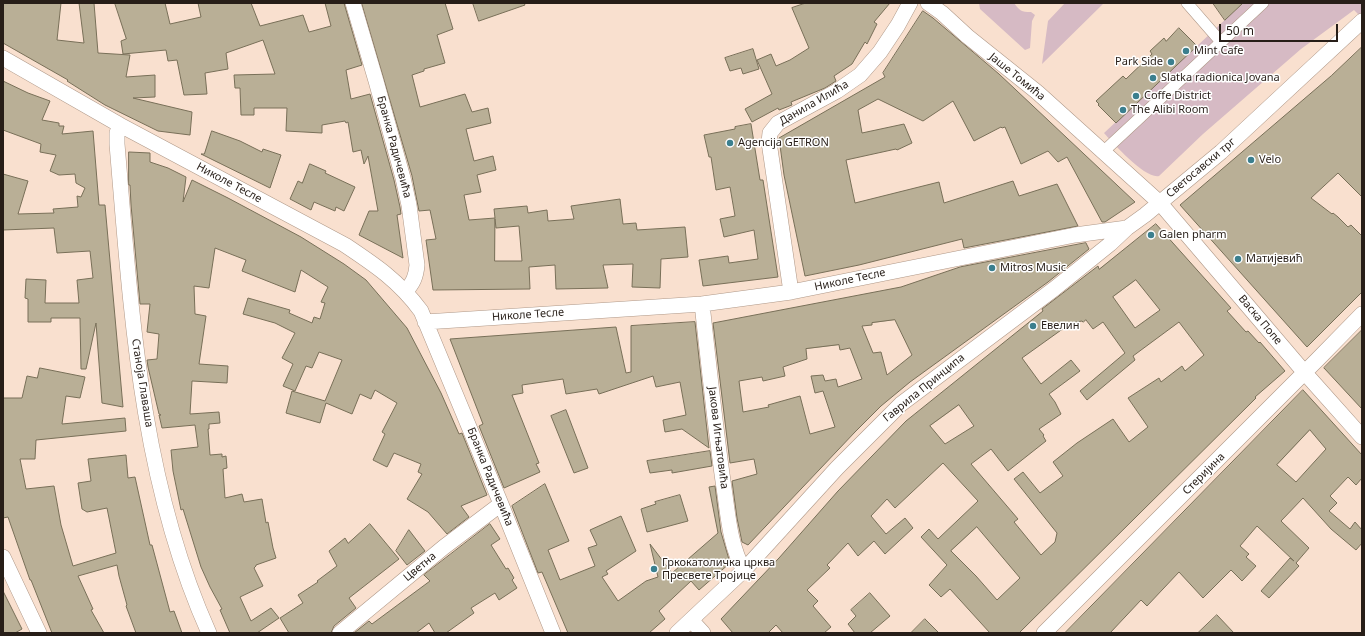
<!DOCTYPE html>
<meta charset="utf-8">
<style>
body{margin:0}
#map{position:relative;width:1365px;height:636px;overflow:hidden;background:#f9e0cf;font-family:"Noto Sans",sans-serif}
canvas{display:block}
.frame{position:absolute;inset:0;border:4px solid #271e18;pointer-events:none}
.scale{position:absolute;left:1219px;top:24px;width:119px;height:18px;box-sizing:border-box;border:2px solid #271e18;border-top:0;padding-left:5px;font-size:12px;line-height:14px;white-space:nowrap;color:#271e18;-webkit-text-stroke:3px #fff;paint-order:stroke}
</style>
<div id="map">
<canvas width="1365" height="636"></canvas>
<div class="frame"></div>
<div class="scale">50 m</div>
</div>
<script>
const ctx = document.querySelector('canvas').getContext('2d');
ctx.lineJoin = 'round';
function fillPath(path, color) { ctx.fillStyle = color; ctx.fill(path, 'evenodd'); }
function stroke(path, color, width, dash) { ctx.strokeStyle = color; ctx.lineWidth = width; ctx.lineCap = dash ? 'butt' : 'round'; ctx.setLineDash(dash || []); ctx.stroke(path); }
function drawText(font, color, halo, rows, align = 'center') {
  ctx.font = font + ' "Noto Sans",sans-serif'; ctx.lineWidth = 3; ctx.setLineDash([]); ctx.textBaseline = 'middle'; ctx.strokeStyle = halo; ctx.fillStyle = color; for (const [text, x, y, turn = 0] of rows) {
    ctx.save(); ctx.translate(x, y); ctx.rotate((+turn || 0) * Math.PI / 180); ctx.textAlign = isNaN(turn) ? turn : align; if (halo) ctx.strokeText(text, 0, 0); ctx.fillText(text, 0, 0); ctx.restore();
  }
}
fillPath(new Path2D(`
 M979,3H1014C1020,11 1021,12 1031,12L1035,15L1032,21L1030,48L1025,50L980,9Z
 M1065,3H1104L1042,64L1048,21Z
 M1243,3H1362V12L1359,15L1354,10L1301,49L1203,134L1159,176C1145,179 1114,144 1104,133Z`), '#d6bac4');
const building = new Path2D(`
 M3,3H61L57,40L84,43L79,3H94L98,53L130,55L126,77L155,75V97L133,98L192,112L190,135L158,131L105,105L67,81L68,80L3,43Z
 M115,3H165L170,24L201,17L198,3H251L260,26L303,15L309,32L331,26L325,3H344L362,65L346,70L351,99L370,94L394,180L400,207L401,214L397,215L403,258L359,235L369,211H378L368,156L364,164L361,150L353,152L348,122L346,123L345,121L322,125V133L286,131L287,108H254V115H241L240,88H235L234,75L275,74L263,40L226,53L228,69L205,73L207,94L184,95L177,60L168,61L166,50L123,54L121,41L126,39Z
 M362,3H445L453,29L437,35L445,63L424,69V71L412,75L420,107L465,94L472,112L488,108L491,123L466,129L474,161L493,156L496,170L477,175L481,192L464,195L469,220L495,218L494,209L527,206L528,213L547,210L548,221L574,219L571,206L620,199L623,224L636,223L637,230L685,227L688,257L661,259L660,288L632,287L633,264L603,265L608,288L556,289L555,265L529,267L530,289L433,290L426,240L436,239L430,210L419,211L412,176ZM495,219L496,228L519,226L522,261H495Z
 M473,3H524L525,5L479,21Z
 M806,3H890L874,22L877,24L867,44L865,42L852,64L834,76L836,81L825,88L791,102L792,105L779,110L778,108L752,122L745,109L772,94L757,60L771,54L776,66L790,60L809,48L792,8Z
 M1213,3H1243L1225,20Z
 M923,11L933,18L999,74L1135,202L1105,222H1102L1067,157L1058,162L1048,151L1021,164L1005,127L1002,128L1001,127L974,141L953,101L923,121L878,99L858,110L862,133L904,124L912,143L897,150L896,149L846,160L855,203L939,182L944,203L1013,181L1019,196L1057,184L1078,226L964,248L962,239L859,265L805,276L784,175L779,138L885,77L883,73Z
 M1179,28L1197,46L1116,123L1098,105L1099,104L1096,101L1123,76L1126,79L1152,54L1150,51L1164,38L1166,41Z
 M1362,47V197L1338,173L1311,198L1332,214L1333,213L1338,217L1348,227L1351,225L1362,236V292L1307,347L1180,205L1331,76Z
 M753,49L759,69L743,74L741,68L730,71L725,58Z
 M3,81L28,93L50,101L42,120L59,123V126H64L62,134L93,131L99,205H105L123,407L102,403L96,323L86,369H81L80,318H51V322H28V299L25,298L26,279L46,280L45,303H79L77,280L93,278L90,251L57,253L54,228L3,230V174L28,181L18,214L54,213L53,209L78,207L77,196L81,197L85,188L76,183L75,174L59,175L50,171L56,155L40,152L41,144L3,130Z
 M751,124L760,180H763L778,277L703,286L699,260L728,256L729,263L758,259L754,230L724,237L720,219L735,216L730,187L716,190L711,157H709L704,135L735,129V127Z
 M212,131L240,141L262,152L263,149L281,155L270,188L201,154H204Z
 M129,152L150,153V162L168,168L186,177L183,202L192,180L228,198L301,237L344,264L366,280L407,328L441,393L459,434L462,433L487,495L461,506L469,517L447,534L428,512L407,499L422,474L418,472L421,464L394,453L387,467L373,460L385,434L382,432L397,403L375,390L371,399L360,394L352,414L326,403L320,423L286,413L292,391L325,401L342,360L319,352L312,368L306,366L295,391L283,386L293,364L282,358L295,333L275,323L243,314L248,298L290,310L289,313L312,323L314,317L320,319L325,303L321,302L328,287L301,270L295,292L242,271L246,260L215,248L209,288L194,286L195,314L206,316L199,364L228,366L227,383L192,381L190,414L219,412L220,423L209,424V429H208L210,455L222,454V457L226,456L227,468L223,469L225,498L242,494L244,502L262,499L266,523L268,522L273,548L276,558L256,565V566L254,568L263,586L240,597L251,621L271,608L279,618L257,633H230L220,610L222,609L210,587L201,567L183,509L181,510L173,471L171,450L198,447L195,425L162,428L159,415H161L159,414L148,367L147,360L157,359L159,334L147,332L150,304H140L131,205L130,185H129Z
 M310,164L326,171L325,173L355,187L344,211L336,207L335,211L314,202L311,210L290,199L298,181L302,183Z
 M1156,224L1231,308L1227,311L1246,332L1248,331L1259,343L1260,342L1285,371L1255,397L1256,398L1019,633H990L950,589L941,597L929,585L947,565L921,537L929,529L938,539L978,501L943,463L895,508L887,499L871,516L886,534L905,518L913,528L885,554L874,541L858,556L848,543L827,565L830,568L807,590L818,601L813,606L831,627L824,633H783L776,625L768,633H733L721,619L779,558L838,491L906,421L1043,311L1042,309L1098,266L1099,269ZM1136,280L1160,310L1135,328L1113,297ZM1086,320L1093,329L1103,322L1125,353L1080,391L1087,400L1135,360L1133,356L1179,322L1204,355L1185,371L1182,366L1161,382L1159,378L1128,398L1148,427L1129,442L1113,419L1077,443L1053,462L1063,476L1040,493L1023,472L1014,479L1057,533L1055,542L1041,555L1014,522L1018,519L971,464L991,449L1008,471L1046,441L1043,436L1044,435L1039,429L1061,414L1055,402L1049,394L1080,371L1071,360L1041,384L1022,358L1071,323L1082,321L1083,322ZM959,405L974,426L945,444L930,426ZM977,527L1020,578L997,600L976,576L951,551Z
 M1086,243L1089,249L1048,282L910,382L881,406L855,432L748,545L742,542L737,518L732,481L757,474L754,459L730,463L713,323L901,287L960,267ZM895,320L912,355L887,375L881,352L873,353L862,326L872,325V323ZM839,345L840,350L850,348L862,379L838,387L836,379L825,381L823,375L811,376L815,393L823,391L835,427L810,434L800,396L768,405L769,407L743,412L739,381L762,377L763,381L785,376L783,367L807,359L806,349Z
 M695,322L709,448L682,429L665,432L663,420L686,415L680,382L656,387L653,376L599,394L597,389L566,394L563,379L522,385L523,393L512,395L539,463L536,464L540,472L504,488L479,426L483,424L450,339L616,327L626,373L631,372V326Z
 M1362,330V409L1324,368Z
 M40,368L85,377L80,398L66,396L62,424L125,418L126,431L36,440L35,459H20L26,489L54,486L61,525L73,566L116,553L107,508L87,512L82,509L78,483L91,481L88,459L126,455L128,478L135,477L150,545H152L170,612L174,611L182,633H136L126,606L127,605L119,576L117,565L78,576L93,609L91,610L104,633H52L31,580H30L8,517L3,518V398H22L27,376L37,378Z
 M1303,390L1362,455V478L1356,485L1348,477L1330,496L1337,503L1329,511L1350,529L1355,522L1362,530V543L1356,550L1331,529L1303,498L1281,521L1309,548L1296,563L1299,566L1269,598L1261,591L1290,558L1294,561L1257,526L1240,546L1249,554L1246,557L1256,566L1242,581L1231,570L1203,598L1179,572L1147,606L1141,600L1110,633H1065ZM1310,430L1326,449L1296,482L1277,465Z
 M566,410L588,468L574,473L551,416Z
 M710,451L712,466L672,473V470L650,473L647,461Z
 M545,484L569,541L548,550L560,580L595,566L588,548L597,545L590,530L621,516L636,551L606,571L608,574L602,577L618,601L646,581L658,577L650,544L672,573L718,533L709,487L715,486L721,532L730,563L699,590L691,581L659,611L665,619L649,633H568L542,572L538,573L512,506Z
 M680,495L688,521L647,532L641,509L656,504L655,502Z
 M370,524L399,559L349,598L356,608L334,626L331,633H289L280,618L303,603L298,595L318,582L317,581L337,566L329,551L345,538L348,543Z
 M490,524L500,539L491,545L506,569L508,568L514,578L512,580L517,588L499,600L495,593L471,608L474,613L446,633H435L429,623L416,633H354L369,621L372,624L430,581L424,575Z
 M409,530L425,551L407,565L396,551Z
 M3,591L22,629L15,633H3Z
 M870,593L890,616L870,633H855L848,624L856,616L851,610Z
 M1217,615L1234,633H1198Z
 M925,619L939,633H911Z`);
fillPath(building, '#b9af96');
stroke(building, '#786f58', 1);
const pedestrian = new Path2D(`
 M1187,3L1221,42
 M1103,152L1263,3`);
const minor = new Path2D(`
 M353,3L376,81L403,178L409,205L417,265C416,277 413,283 406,291
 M928,3L942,13L967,36L1037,92L1160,203L1305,373L1362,437
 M3,58L120,125L345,245C375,265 399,281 421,311L501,504L553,633
 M120,125L117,133V144C131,309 140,480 209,633
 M791,292L769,142L770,133L778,123L837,91L860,75L880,52L898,25L910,3
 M702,304C709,366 715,427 724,488C728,514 730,547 744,570
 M425,322L702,304L791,292L1075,235L1127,228
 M3,557L39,633
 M691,620L703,633
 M340,633L444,547L501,504
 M677,633L744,570L837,468L901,404L1054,289L1110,244L1127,228L1145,215L1221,152L1362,21
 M1044,633L1317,360L1362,314`);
stroke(pedestrian, '#af9888', 12);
stroke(minor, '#af9888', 16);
stroke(pedestrian, '#fff', 11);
stroke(minor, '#fff', 15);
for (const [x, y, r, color] of [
 [1186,51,4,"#3b7f8e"],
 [1171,62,4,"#3b7f8e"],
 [1153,78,4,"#3b7f8e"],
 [1136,96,4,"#3b7f8e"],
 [1123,110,4,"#3b7f8e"],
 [730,143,4,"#3b7f8e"],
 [1251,160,4,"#3b7f8e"],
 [1151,235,4,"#3b7f8e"],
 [1238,259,4,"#3b7f8e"],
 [992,268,4,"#3b7f8e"],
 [1033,326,4,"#3b7f8e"],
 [654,569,4,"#3b7f8e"]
]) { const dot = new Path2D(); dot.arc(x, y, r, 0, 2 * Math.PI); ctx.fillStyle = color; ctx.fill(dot); stroke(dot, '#fff', 1.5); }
drawText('11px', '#271e18', '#fff', [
 ["Mint Cafe",1194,51],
 ["Park Side",1163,62,"right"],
 ["Slatka radionica Jovana",1161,78],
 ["Coffe District",1144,96],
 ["The Alibi Room",1131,110],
 ["Agencija GETRON",738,143],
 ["Velo",1259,160],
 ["Galen pharm",1159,235],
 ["Матијевић",1246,259],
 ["Mitros Music",1000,268],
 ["Евелин",1041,326],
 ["Гркокатоличка црква",662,563],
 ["Пресвете Тројице",662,576]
], 'left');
drawText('11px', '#271e18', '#fff', [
 ["Јаше Томића",1017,77,39],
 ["Данила Илића",814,103,-30],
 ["Бранка Радичевића",394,147,75],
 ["Светосавски трг",1201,168,-40],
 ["Николе Тесле",229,183,28],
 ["Николе Тесле",850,280,-12],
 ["Николе Тесле",528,315,-4],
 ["Васка Попе",1260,320,50],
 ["Станоја Главаша",142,383,81],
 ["Гаврила Принципа",924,388,-39],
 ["Јакова Игњатовића",718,438,83],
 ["Стеријина",1204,474,-45],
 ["Бранка Радичевића",490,477,68],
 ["Цветна",420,567,-40]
]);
</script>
